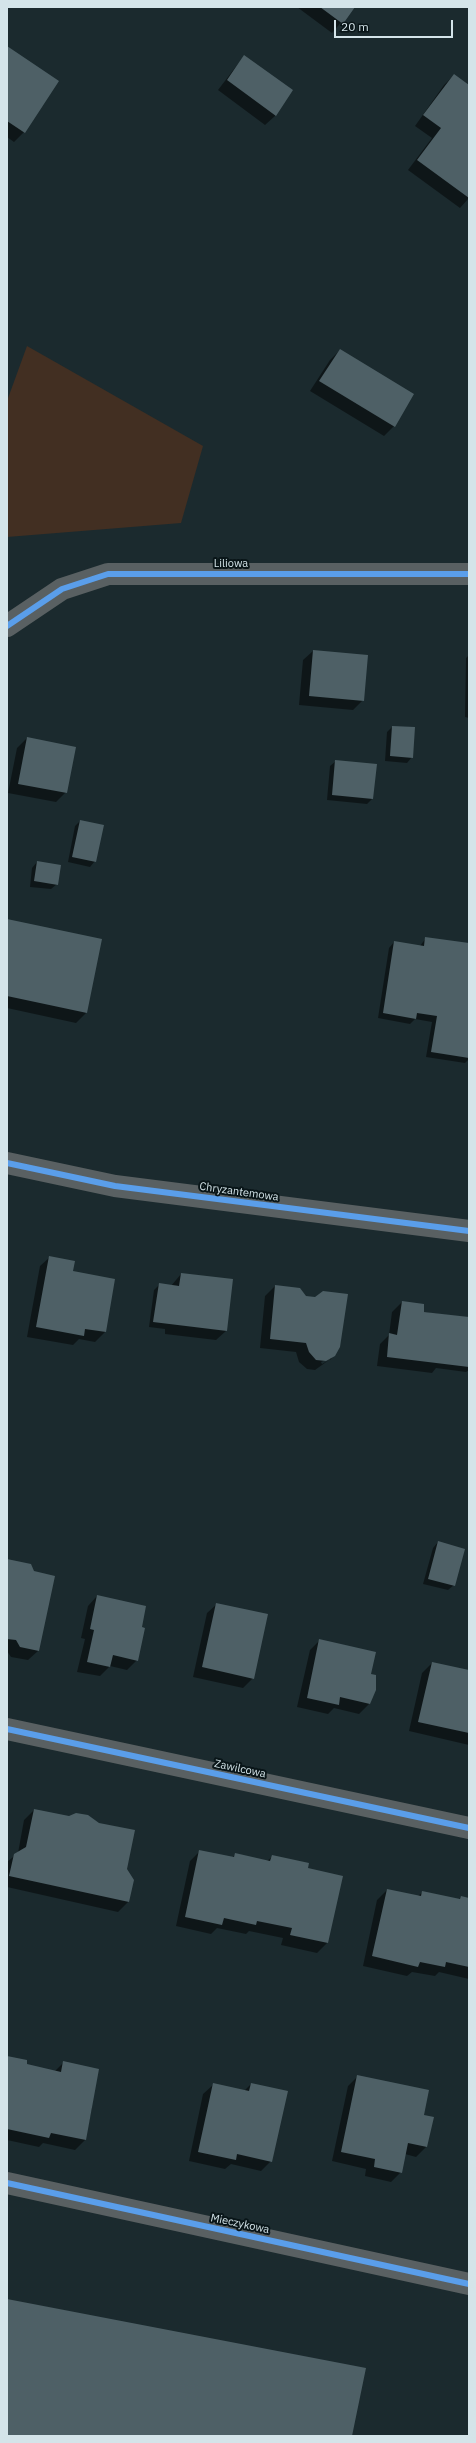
<!DOCTYPE html>
<style>
body{margin:0}
#map{position:relative;width:476px;height:2443px;overflow:hidden;background:#1b2a2e;font-family:"IBM Plex Sans",sans-serif}
canvas{display:block}
.frame{position:absolute;inset:0;border:8px solid #d4e4e9;pointer-events:none}
.scale{position:absolute;left:334px;top:20px;width:119px;height:18px;box-sizing:border-box;border:2px solid #d4e4e9;border-top:0;padding-left:5px;font-size:12px;line-height:14px;white-space:nowrap;color:#d4e4e9;-webkit-text-stroke:3px #091518;paint-order:stroke}
</style>
<div id="map">
<canvas width="476" height="2443"></canvas>
<div class="frame"></div>
<div class="scale">20 m</div>
</div>
<script>
const ctx = document.querySelector('canvas').getContext('2d');
ctx.lineJoin = 'round';
function fillPath(path, color) { ctx.fillStyle = color; ctx.fill(path, 'evenodd'); }
function stroke(path, color, width, dash) { ctx.strokeStyle = color; ctx.lineWidth = width; ctx.lineCap = dash ? 'butt' : 'round'; ctx.setLineDash(dash || []); ctx.stroke(path); }
function drawText(font, color, halo, rows, align = 'center') {
  ctx.font = font + ' "IBM Plex Sans",sans-serif'; ctx.lineWidth = 4; ctx.setLineDash([]); ctx.textBaseline = 'middle'; ctx.strokeStyle = halo; ctx.fillStyle = color; for (const [text, x, y, turn = 0] of rows) {
    ctx.save(); ctx.translate(x, y); ctx.rotate((+turn || 0) * Math.PI / 180); ctx.textAlign = isNaN(turn) ? turn : align; if (halo) ctx.strokeText(text, 0, 0); ctx.fillText(text, 0, 0); ctx.restore();
  }
}
fillPath(new Path2D(`
 M27,346L203,446L181,523L7,537V401Z`), '#422f22');
fillPath(new Path2D(`
 M297,7H354L332,33Z
 M7,48L24,132L14,142L7,137Z
 M244,56L292,90L275,116L265,125L218,90Z
 M454,75L469,86V198L460,208L408,170L432,138L415,126L444,85Z
 M340,350L394,426L384,436L310,391L330,360Z
 M313,651L363,700L353,710L299,705L303,660Z
 M469,655V718L465,717L466,658Z
 M392,727L412,757L407,763L385,761L387,732Z
 M27,738L66,792L56,802L8,793L17,748Z
 M336,761L372,799L367,804L327,800L330,766Z
 M80,821L95,861L90,867L68,862L75,826Z
 M37,862L57,884L51,889L30,887L32,868Z
 M7,920L86,1013L76,1023L7,1008Z
 M426,938L469,944V1059L465,1063L426,1057L432,1022L415,1019L410,1024L378,1018L389,948L394,942L420,946Z
 M50,1257L72,1272L114,1280L105,1332L95,1342L79,1339L73,1345L27,1337L40,1266Z
 M181,1274L226,1331L216,1340L165,1334V1329L149,1327L154,1290L159,1285L171,1286Z
 M275,1286L306,1297L315,1298L334,1355L330,1360V1358L321,1362L322,1364L329,1360L315,1370L307,1369L299,1362L296,1352L260,1348L265,1296Z
 M402,1302L423,1312L469,1318V1370L466,1372L436,1368L432,1373L377,1366L380,1344L389,1335L392,1312Z
 M438,1542L454,1585L448,1590L423,1584L433,1548Z
 M7,1560L38,1651L28,1660L11,1657L7,1651Z
 M97,1596L137,1660L127,1670L110,1666L100,1676L77,1672L85,1639L81,1638L88,1606Z
 M217,1604L253,1678L243,1688L193,1677L207,1613Z
 M320,1640L370,1675L369,1704L359,1714L334,1708L328,1714L297,1707L310,1650Z
 M432,1663L469,1671V1745L409,1731L422,1673Z
 M34,1810L125,1869L132,1880L128,1902L118,1912L7,1887V1862L18,1853L24,1820Z
 M200,1851L232,1858L236,1854L267,1861L272,1857L307,1869L342,1877L327,1943L317,1953L281,1945L283,1938L249,1931L246,1934L217,1928L211,1934L176,1926L190,1861Z
 M387,1890L418,1896L423,1892L458,1900L461,1897L469,1899V1979L439,1972L435,1976L412,1972L407,1976L363,1966L377,1900Z
 M7,2057L25,2068L55,2071L64,2062L89,2107L92,2108L85,2140L75,2150L43,2143L39,2147L7,2140Z
 M358,2076L423,2116L433,2118L426,2147L416,2157L405,2154L401,2172L391,2182L365,2176L366,2169L332,2161L348,2086Z
 M251,2084L271,2161L261,2171L231,2164L225,2169L189,2161L203,2094L213,2085L244,2091Z`), '#0007');
fillPath(new Path2D(`
 M320,7H355L343,24Z
 M7,46L59,81L25,133L7,121Z
 M244,55L293,90L276,116L227,80Z
 M454,74L469,85V198L417,160L441,128L423,115Z
 M340,349L414,394L395,427L319,381Z
 M313,650L368,655L364,701L309,696Z
 M392,726L415,727L413,758L390,756Z
 M27,737L76,747L67,793L18,784Z
 M335,760L377,764L373,799L332,795Z
 M80,820L104,825L96,862L72,857Z
 M37,861L61,865L58,885L34,881Z
 M7,919L102,939L87,1013L7,996Z
 M425,937L469,943V1058L431,1052L437,1016L417,1013L416,1019L383,1013L394,941L424,946Z
 M49,1256L75,1261L73,1271L115,1279L106,1332L85,1329L84,1336L36,1327Z
 M181,1273L233,1279L227,1331L153,1322L159,1283L179,1286Z
 M275,1285L300,1288L306,1296L315,1297L323,1291L348,1294L340,1347L335,1356L326,1361L316,1360L309,1352L306,1343L270,1339Z
 M402,1301L424,1304V1312L469,1317V1367L387,1357L389,1333L397,1335Z
 M438,1541L465,1549L455,1586L428,1579Z
 M7,1559L31,1564L34,1571L55,1576L39,1651L20,1647L16,1640L7,1639Z
 M97,1595L146,1606L142,1627L145,1628L138,1661L113,1655L110,1667L87,1662L94,1630L90,1629Z
 M216,1603L268,1614L254,1679L202,1667Z
 M319,1639L376,1652L371,1674L376,1675V1690L370,1704L340,1697L339,1705L307,1698Z
 M432,1662L469,1670V1733L418,1722Z
 M34,1809L69,1816L76,1813L88,1815L99,1823L135,1830L127,1869L134,1880L129,1902L9,1876L14,1854L26,1847Z
 M199,1850L234,1857L235,1853L270,1861L272,1855L309,1863L308,1868L343,1876L328,1943L290,1935L292,1928L257,1921L256,1925L224,1918L222,1925L185,1917Z
 M387,1889L421,1896L422,1891L460,1899L461,1896L469,1898V1967L446,1962L445,1967L420,1962L418,1967L372,1956Z
 M7,2056L27,2060V2064L61,2072L63,2061L99,2069L86,2140L51,2133L49,2138L7,2129Z
 M357,2075L429,2090L424,2115L434,2117L427,2147L408,2143L402,2173L374,2167L375,2159L341,2152Z
 M213,2083L249,2091L251,2083L288,2091L272,2162L237,2154L236,2160L198,2152Z
 M7,2299L366,2368L352,2436H7Z`), '#4e6066');
stroke(new Path2D(`
 M7,626L62,589L108,574H469
 M7,1163L115,1186L469,1231
 M7,1729L469,1828
 M7,2183L469,2284`), '#596062', 22);
stroke(new Path2D(`
 M7,626L62,589L108,574H469
 M7,1163L115,1186L469,1231
 M7,1729L469,1828
 M7,2183L469,2284`), '#5a9eea', 6);
drawText('11px', '#d4e4e9', '#091518', [
 ["Liliowa",231,564],
 ["Chryzantemowa",239,1192,8],
 ["Zawilcowa",240,1769,12],
 ["Mieczykowa",240,2224,12]
]);
</script>
